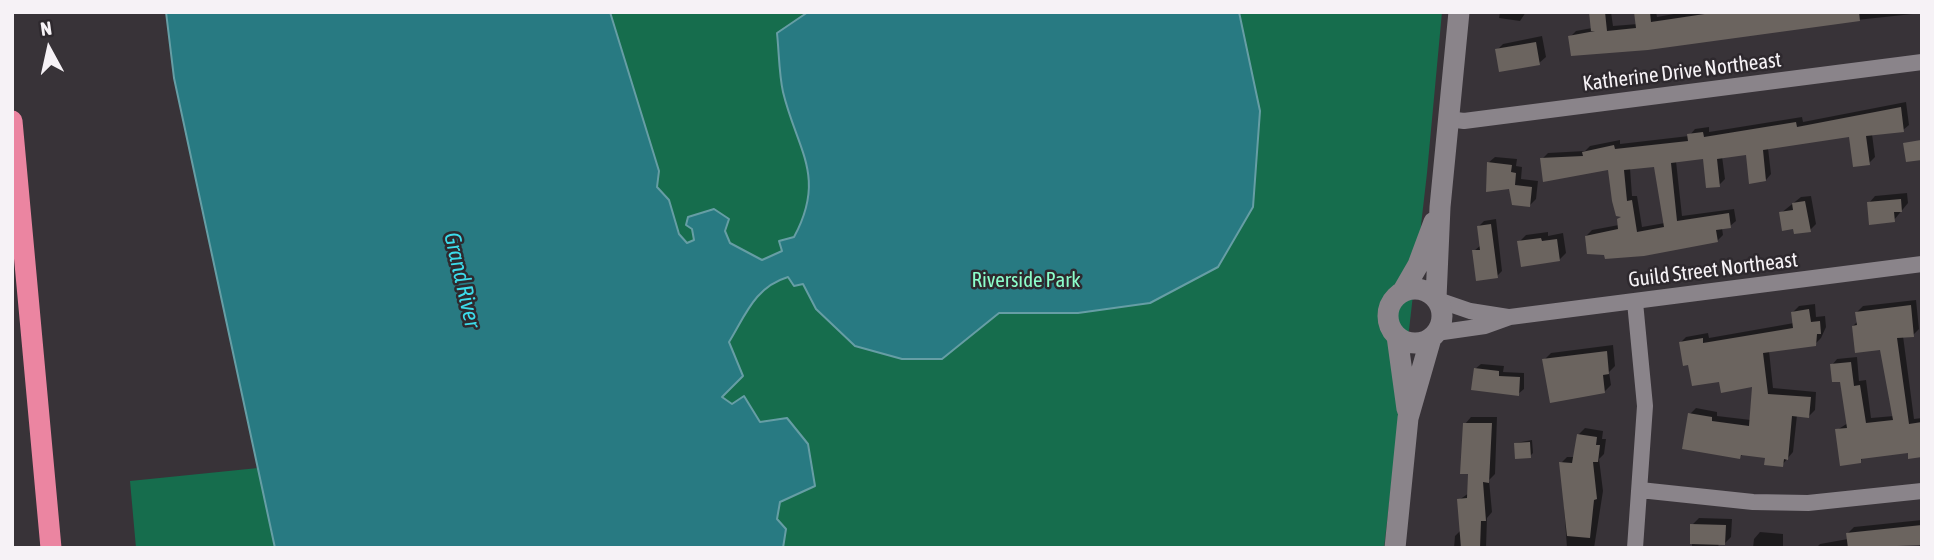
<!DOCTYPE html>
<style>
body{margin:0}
#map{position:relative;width:1934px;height:560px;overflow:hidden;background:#383338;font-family:"Asap Condensed",sans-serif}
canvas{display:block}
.frame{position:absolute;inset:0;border:14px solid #f6f2f6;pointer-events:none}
.north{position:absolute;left:14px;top:14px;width:70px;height:70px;-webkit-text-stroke:5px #2e292e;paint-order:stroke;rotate:352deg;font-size:19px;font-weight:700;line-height:28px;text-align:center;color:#f6f2f6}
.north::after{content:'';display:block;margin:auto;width:24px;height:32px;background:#f6f2f6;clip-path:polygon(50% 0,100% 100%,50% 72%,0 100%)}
</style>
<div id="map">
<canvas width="1934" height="560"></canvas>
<div class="frame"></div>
<div class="north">N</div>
</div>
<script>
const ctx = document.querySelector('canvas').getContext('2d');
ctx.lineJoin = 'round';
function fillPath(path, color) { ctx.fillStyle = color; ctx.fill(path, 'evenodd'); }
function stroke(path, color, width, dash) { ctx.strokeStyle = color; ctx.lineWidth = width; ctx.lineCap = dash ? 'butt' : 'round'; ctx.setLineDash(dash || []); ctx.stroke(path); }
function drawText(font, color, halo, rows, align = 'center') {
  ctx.font = font + ' "Asap Condensed",sans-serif'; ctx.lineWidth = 5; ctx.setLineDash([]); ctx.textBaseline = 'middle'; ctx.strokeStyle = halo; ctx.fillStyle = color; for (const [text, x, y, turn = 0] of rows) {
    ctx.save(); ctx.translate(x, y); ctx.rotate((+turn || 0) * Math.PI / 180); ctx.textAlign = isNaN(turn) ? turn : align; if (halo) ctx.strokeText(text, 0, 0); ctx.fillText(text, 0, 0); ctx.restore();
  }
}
fillPath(new Path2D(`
 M610,12H1442L1427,173L1384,548H783L786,529L776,519L780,502L760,422L722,397L729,342L730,243L725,231L692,229L694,240L687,244C671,225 676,208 657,187L659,171Z
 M258,468L275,548H136L130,481Z`), '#166d4d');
const water = new Path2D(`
 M166,12H610L659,171L657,187L669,200L679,234L687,243L694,240L692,229L686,225L688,217L714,209L729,219L725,231L730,243L762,260L782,251L779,241L794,237C827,176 797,150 783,92C779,74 779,52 777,33L808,12H1239L1260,111L1253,207L1218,267L1150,303L1078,313H999L942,359H902L855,346L816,309L803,284L794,286L788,277C755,287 746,314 729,342L743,376L722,397L732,404L744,396L760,422L787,418L808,444L815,486L780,502L777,519L786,529L783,548H275L174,78Z`);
fillPath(water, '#287a82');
stroke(water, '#669ea5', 2);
fillPath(new Path2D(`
 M1500,12H1526L1520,21L1499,18Z
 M1590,12H1611L1613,26L1638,24L1636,12H1656L1657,17L1685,12L1922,13L1782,28L1570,37L1576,31L1592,28Z
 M1542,36L1546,57L1539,63L1497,50L1503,44Z
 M1906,102L1909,125L1903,130L1872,134L1875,157L1869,163L1851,135L1768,148L1771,174L1766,180L1748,153L1722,156L1725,179L1719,185L1704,158L1676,161L1682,216L1734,209L1736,221L1730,226L1722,228L1723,235L1717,241L1586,236L1592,230L1619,225L1623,215L1610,168L1542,159L1548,153L1585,151L1590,146L1620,140V144L1689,136L1695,129L1709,127V132L1802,117L1803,122ZM1655,165L1665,223L1642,227L1637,196H1632L1630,168Z
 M1495,157L1517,159L1516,166L1522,167L1521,179L1538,181L1536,199L1530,205L1488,163Z
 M1907,193L1908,203L1894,220L1869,203L1875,196Z
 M1811,196L1816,224L1810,230L1794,227L1781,213L1801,197Z
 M1496,219L1502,271L1497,276L1474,251L1481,245L1479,226L1484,221Z
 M1548,232V236L1563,233L1566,253L1559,260L1519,242L1526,235Z
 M1916,300L1919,329L1913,335L1903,336L1914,419L1922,418V455L1909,451L1865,456L1860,461L1837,430L1848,423L1841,380L1832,365L1837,359L1857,357L1859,381L1866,380L1871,418L1894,416L1881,348L1853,326L1858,321L1857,312L1863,306Z
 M1815,304L1816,317L1825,316L1826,327L1821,338L1815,344L1769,351L1773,388L1816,392L1815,410L1809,416L1797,415L1793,452L1782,465L1767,457L1743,454L1740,457L1690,414L1696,408L1717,412V416L1751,420L1754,385L1721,380L1690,363L1680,343L1686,337L1708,333L1709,338L1794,323L1793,312L1799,306Z
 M1613,345L1615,366L1609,372L1611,385L1604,392L1544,360L1551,353Z
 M1481,364L1504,366L1503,372L1524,373V389L1518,394L1475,369Z
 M1471,417H1497L1495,474L1489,480L1492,512L1487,518L1486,548H1454L1455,536L1461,530L1459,500L1469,493L1465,424Z
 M1585,428L1603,431L1602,439H1606L1604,454L1599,459L1603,491L1594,548H1567L1561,463L1567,457H1575L1578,435Z
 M1532,440L1533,453L1530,456L1516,443Z
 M1699,518L1732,519L1731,537L1725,543H1719L1718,548H1680L1692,547V525Z
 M1922,520V548L1918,544L1816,548L1820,544L1848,539V533L1854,527Z
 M1760,532L1783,534V548H1753L1754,539Z`), '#0007');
fillPath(new Path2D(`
 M1589,12H1605L1607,31L1636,28L1634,12H1650L1651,22L1718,12H1859L1860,21L1648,50L1571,56L1568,36L1595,31H1591Z
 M1536,42L1540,65L1499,72L1495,49Z
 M1901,107L1904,132L1866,136L1870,165L1853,167L1849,137L1763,150L1766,181L1749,184L1746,155L1717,159L1720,187L1706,188L1703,159L1671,163L1677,221L1729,213L1731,228L1716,230L1718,242L1644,256L1605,259L1604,255L1587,254L1585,236L1618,229L1617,219L1621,217L1616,216L1612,201L1608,170L1543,182L1540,158L1583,156L1582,152L1614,145L1615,149L1688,141L1687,134L1703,132L1704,137L1796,122L1797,127ZM1654,167L1664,227L1637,232L1632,200L1627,201L1624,170Z
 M1921,140L1922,160L1906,162L1903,143Z
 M1487,162L1512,165L1511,172L1516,173L1515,185L1532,187L1530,207L1512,205L1509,189L1486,192Z
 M1901,199L1902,212H1894L1895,222L1869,225L1867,202Z
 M1805,201L1811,232L1794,234L1793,229L1782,231L1779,212L1793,210L1792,203Z
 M1491,224L1498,278L1476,281L1472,250H1480L1477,226Z
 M1541,238L1542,241L1557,239L1560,261L1521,267L1517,241Z
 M1911,305L1914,337L1897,338L1909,424L1922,422V457L1908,459V453L1861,459V463L1840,466L1835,429L1847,428L1840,382H1832L1830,364L1851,362L1854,386L1860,385L1866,423L1893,420L1880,350L1855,353L1852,326L1857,325L1855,312Z
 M1809,309L1811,322L1820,321L1821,334H1817L1816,346L1763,353L1768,394L1811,397L1809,418L1792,416L1788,460L1784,459L1783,467L1764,465L1765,458L1741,455L1740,459L1682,449L1688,413L1712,417V421L1749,426L1752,387L1721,393L1719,382L1692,386L1688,365L1683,366L1679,342L1703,338V343L1793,328L1791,312Z
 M1607,351L1609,374L1603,375L1605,393L1550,403L1542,359Z
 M1474,368L1499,371V376L1520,377L1519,396L1471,390Z
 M1463,423H1492L1489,483L1483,482L1486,521H1481L1480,548H1461L1457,499L1467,498L1468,474H1460Z
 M1577,434L1597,437L1596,445H1600L1598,462H1593L1597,499L1594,500L1590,538L1567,536L1559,462L1572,463Z
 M1530,442L1531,458L1515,459L1514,443Z
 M1690,524L1726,525L1725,545L1690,544Z
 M1922,525V545L1848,548L1846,533Z`), '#6b645f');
stroke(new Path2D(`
 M1448,119L1464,121L1922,62
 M1438,300L1470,311L1508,317
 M1436,333L1485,326L1510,317L1922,264
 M1640,490L1753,502L1808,503L1922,491
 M1635,548L1645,406L1635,302`), '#8a848a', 16);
stroke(new Path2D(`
 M1388 316a27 27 0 1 1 54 0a27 27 0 1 1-54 0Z
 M1403,291L1418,265L1434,222
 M1436,298L1440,207L1459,12
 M1397,336L1407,409
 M1395,548L1408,418L1431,338`), '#8a848a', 21);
stroke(new Path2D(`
 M12,121L51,548`), '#eb85a1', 21);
drawText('21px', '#f6f2f6', '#2e292e', [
 ["Katherine Drive Northeast",1682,72,-7],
 ["Guild Street Northeast",1713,270,-7]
]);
drawText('21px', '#8cfdca', '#2e292e', [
 ["Riverside Park",1026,280]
]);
drawText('italic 23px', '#3cdceb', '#2e292e', [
 ["Grand River",462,280,77]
]);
</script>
